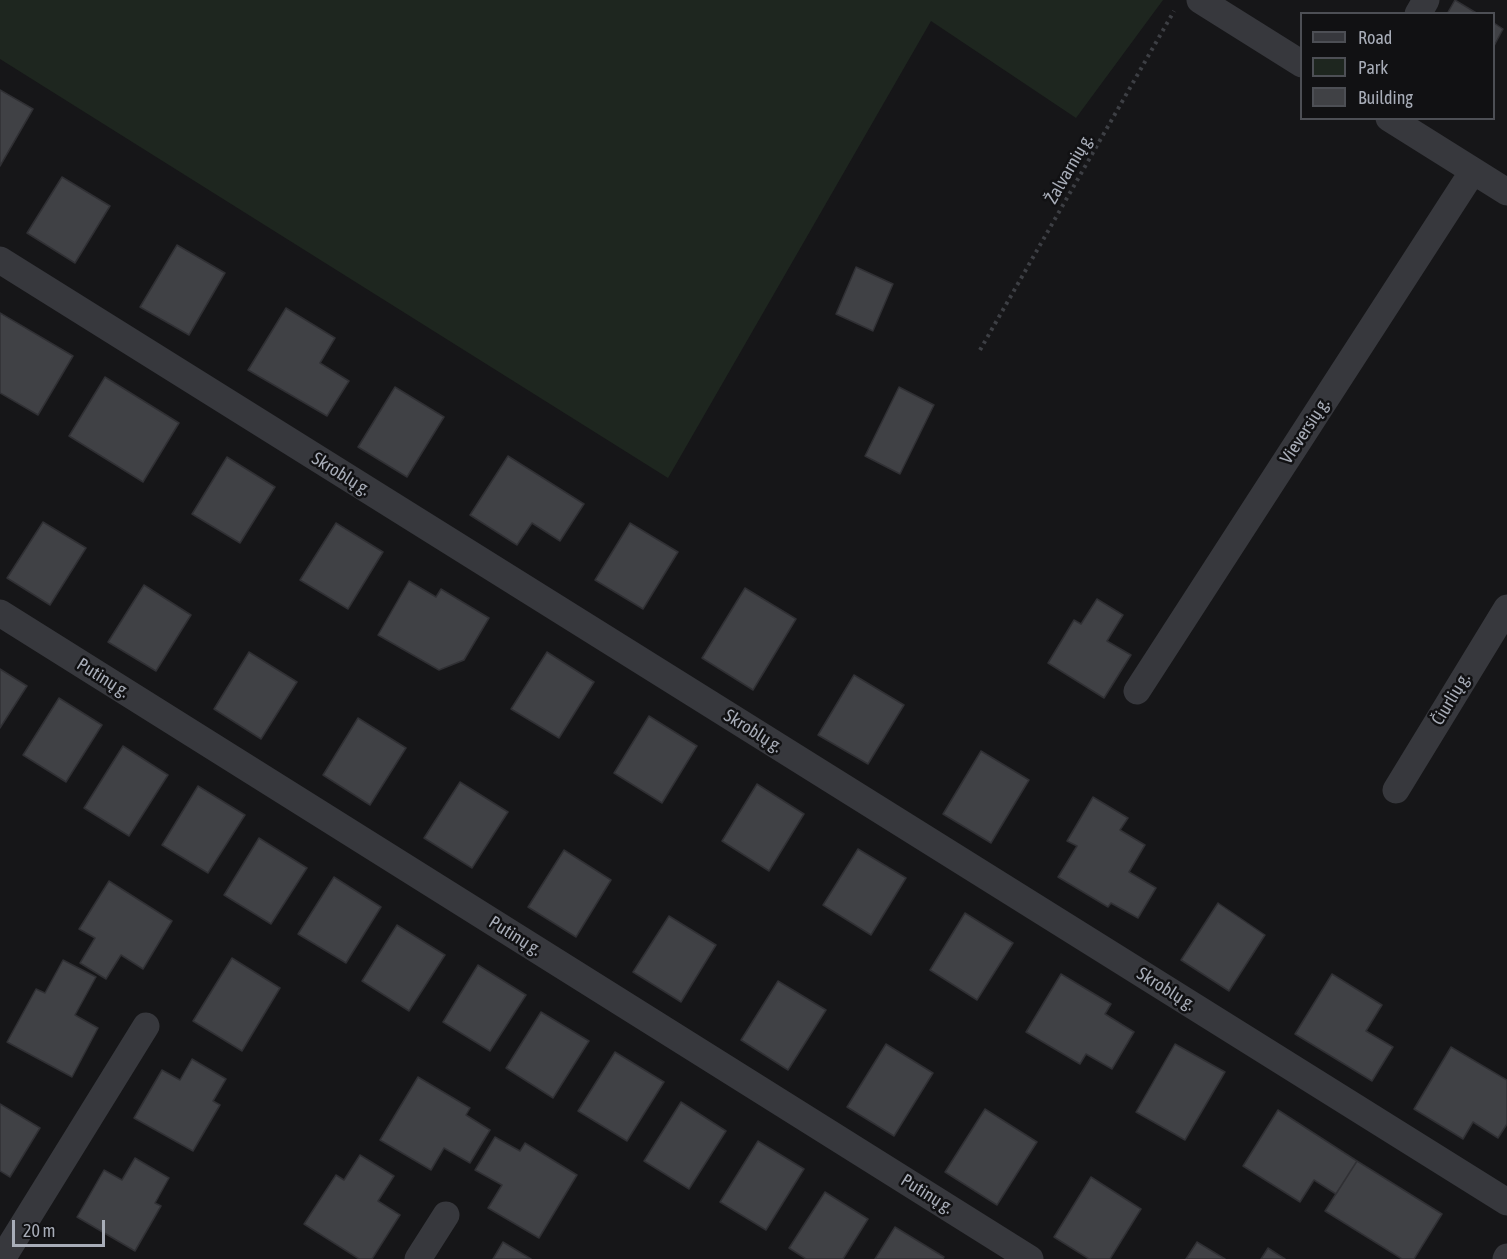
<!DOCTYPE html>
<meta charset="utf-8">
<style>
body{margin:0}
#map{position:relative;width:1507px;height:1259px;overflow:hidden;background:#161618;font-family:"Asap Condensed",sans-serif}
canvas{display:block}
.legend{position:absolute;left:1300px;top:12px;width:195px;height:108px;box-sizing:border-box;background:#111113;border:2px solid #4d4f55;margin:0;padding:8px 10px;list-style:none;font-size:18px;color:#a8adb8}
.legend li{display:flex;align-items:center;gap:12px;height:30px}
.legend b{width:30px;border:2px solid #4d4f55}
.scale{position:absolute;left:12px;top:1220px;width:93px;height:27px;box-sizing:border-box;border:3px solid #a8adb8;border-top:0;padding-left:8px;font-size:18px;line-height:21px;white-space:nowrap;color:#a8adb8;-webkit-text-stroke:4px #111113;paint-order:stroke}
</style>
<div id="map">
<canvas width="1507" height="1259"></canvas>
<ul class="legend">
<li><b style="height:8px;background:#37383d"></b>Road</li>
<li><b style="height:16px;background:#1e261f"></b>Park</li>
<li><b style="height:16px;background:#404145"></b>Building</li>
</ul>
<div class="scale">20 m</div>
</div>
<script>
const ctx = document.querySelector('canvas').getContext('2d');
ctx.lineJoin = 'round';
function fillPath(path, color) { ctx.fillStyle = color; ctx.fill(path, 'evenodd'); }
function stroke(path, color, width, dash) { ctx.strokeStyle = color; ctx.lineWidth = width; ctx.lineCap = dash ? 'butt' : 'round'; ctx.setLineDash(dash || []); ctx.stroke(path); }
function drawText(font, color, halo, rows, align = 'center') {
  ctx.font = font + ' "Asap Condensed",sans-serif'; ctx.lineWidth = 5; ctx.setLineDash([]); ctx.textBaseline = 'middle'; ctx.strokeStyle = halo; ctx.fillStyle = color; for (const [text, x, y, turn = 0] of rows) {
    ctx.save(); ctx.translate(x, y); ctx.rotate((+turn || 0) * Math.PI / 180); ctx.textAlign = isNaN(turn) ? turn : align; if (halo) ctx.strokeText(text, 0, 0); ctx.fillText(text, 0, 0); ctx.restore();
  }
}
fillPath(new Path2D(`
 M0,0H1163L1076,118L931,21L668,478L0,59Z`), '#1e261f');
const building = new Path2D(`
 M1455,0L1478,14H1447Z
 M1494,23L1503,29L1494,46Z
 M0,90L33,109L0,166Z
 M62,177L110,206L75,263L27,233Z
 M177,245L225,273L189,335L140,307Z
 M856,267L893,284L873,331L836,314Z
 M286,308L335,338L320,363L349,381L327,416L248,370Z
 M0,313L73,356L38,415L0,393Z
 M105,377L179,423L143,482L69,436Z
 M395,387L444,417L407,477L358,447Z
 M899,387L934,405L900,474L865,456Z
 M508,456L584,504L560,541L532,523L517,545L470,515Z
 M227,457L275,487L240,543L192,514Z
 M43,522L86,548L50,605L7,578Z
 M336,523L383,552L348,609L300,580Z
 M630,523L678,552L643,609L595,580Z
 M409,581L436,597L441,589L489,618L464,660L439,670L378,635Z
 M144,585L191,615L156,671L108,642Z
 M745,588L796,619L753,690L702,658Z
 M1097,599L1123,615L1107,641L1131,655L1104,698L1048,663L1074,620L1081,624Z
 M249,652L297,682L261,739L214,709Z
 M547,652L594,682L559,738L511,709Z
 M0,669L27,686L0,728Z
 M854,675L904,705L868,764L818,735Z
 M59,698L102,725L66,782L23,755Z
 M649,716L697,746L662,803L614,773Z
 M358,718L406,748L370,805L323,775Z
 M123,746L168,775L129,836L84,808Z
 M981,751L1029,780L991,843L943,814Z
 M460,782L508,812L472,868L424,838Z
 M757,784L804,814L769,871L722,841Z
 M198,786L245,815L208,873L162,845Z
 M1093,797L1128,818L1120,830L1145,845L1129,872L1156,888L1138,918L1111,903L1108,907L1058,877L1077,846L1067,841Z
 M259,838L307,868L271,924L224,895Z
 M858,849L906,878L871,935L823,905Z
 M564,850L611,880L576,937L528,907Z
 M334,877L381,907L346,963L298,934Z
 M109,881L172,921L143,969L121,955L106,979L80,963L95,938L79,929Z
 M1218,903L1265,935L1229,991L1181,960Z
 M965,913L1013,943L977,1000L930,970Z
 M669,916L716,945L681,1002L633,972Z
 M397,925L445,955L409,1011L362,981Z
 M232,958L280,988L242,1051L193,1021Z
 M63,960L96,977L75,1015L98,1028L72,1077L7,1042L36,989L45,993Z
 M478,965L526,995L490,1051L443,1022Z
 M1061,974L1111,1004L1105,1014L1134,1032L1112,1069L1086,1054L1080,1064L1026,1032Z
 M1332,974L1382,1005L1366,1031L1393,1047L1372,1081L1295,1034Z
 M778,981L826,1010L788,1070L741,1040Z
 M541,1012L589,1041L553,1098L506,1068Z
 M886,1044L933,1073L894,1136L847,1107Z
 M1175,1044L1225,1072L1185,1140L1136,1112Z
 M1451,1047L1507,1080V1124L1498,1138L1473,1122L1463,1139L1414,1109Z
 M615,1052L664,1082L627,1141L578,1111Z
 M192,1059L226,1079L213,1101L220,1105L193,1151L134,1118L162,1070L180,1080Z
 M418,1077L470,1108L466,1115L490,1130L470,1163L444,1148L431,1170L380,1140Z
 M681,1102L726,1131L689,1189L644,1161Z
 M0,1104L40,1128L10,1177L0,1171Z
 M985,1109L1037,1142L997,1205L945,1172Z
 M1278,1110L1357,1161L1336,1194L1314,1180L1300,1202L1243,1166Z
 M495,1137L520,1151L525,1143L577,1175L539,1238L488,1208L502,1185L475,1170Z
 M758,1141L804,1169L766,1230L720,1202Z
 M360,1155L394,1176L378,1201L400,1215L372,1259H359L304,1224L336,1175L344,1180Z
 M135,1158L169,1178L155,1203L161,1206L135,1251L77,1217L104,1170L122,1180Z
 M1357,1161L1442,1214L1414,1259H1402L1325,1211Z
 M1091,1177L1141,1209L1110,1259H1089L1054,1237Z
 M825,1192L868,1219L843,1259H806L789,1248Z
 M895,1227L944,1257L943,1259H875Z
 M503,1242L531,1259H493Z
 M1197,1242L1225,1259H1186Z
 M1268,1248L1285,1259H1261Z`);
fillPath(building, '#404145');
stroke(building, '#303034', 1.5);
stroke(new Path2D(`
 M980,350L1174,11`), '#3d3f44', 4, [3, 4.5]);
stroke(new Path2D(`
 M1200,0L1302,64
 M1418,14L1426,0
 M1389,118L1507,192
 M0,260L1507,1202
 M0,613L1030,1259
 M1137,691L1473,171
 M1396,790L1507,608
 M2,1259L146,1026
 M418,1259L446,1215
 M1506,1259L1507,1257`), '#37383d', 27);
drawText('18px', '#a8adb8', '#111113', [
 ["Žalvarnių g.",1069,169,-60],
 ["Vieversių g.",1305,431,-57],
 ["Skroblų g.",341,474,32],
 ["Putinų g.",103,678,32],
 ["Čiurlių g.",1451,699,-59],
 ["Skroblų g.",753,731,32],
 ["Putinų g.",515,936,32],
 ["Skroblų g.",1166,989,32],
 ["Putinų g.",927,1194,32]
]);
</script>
